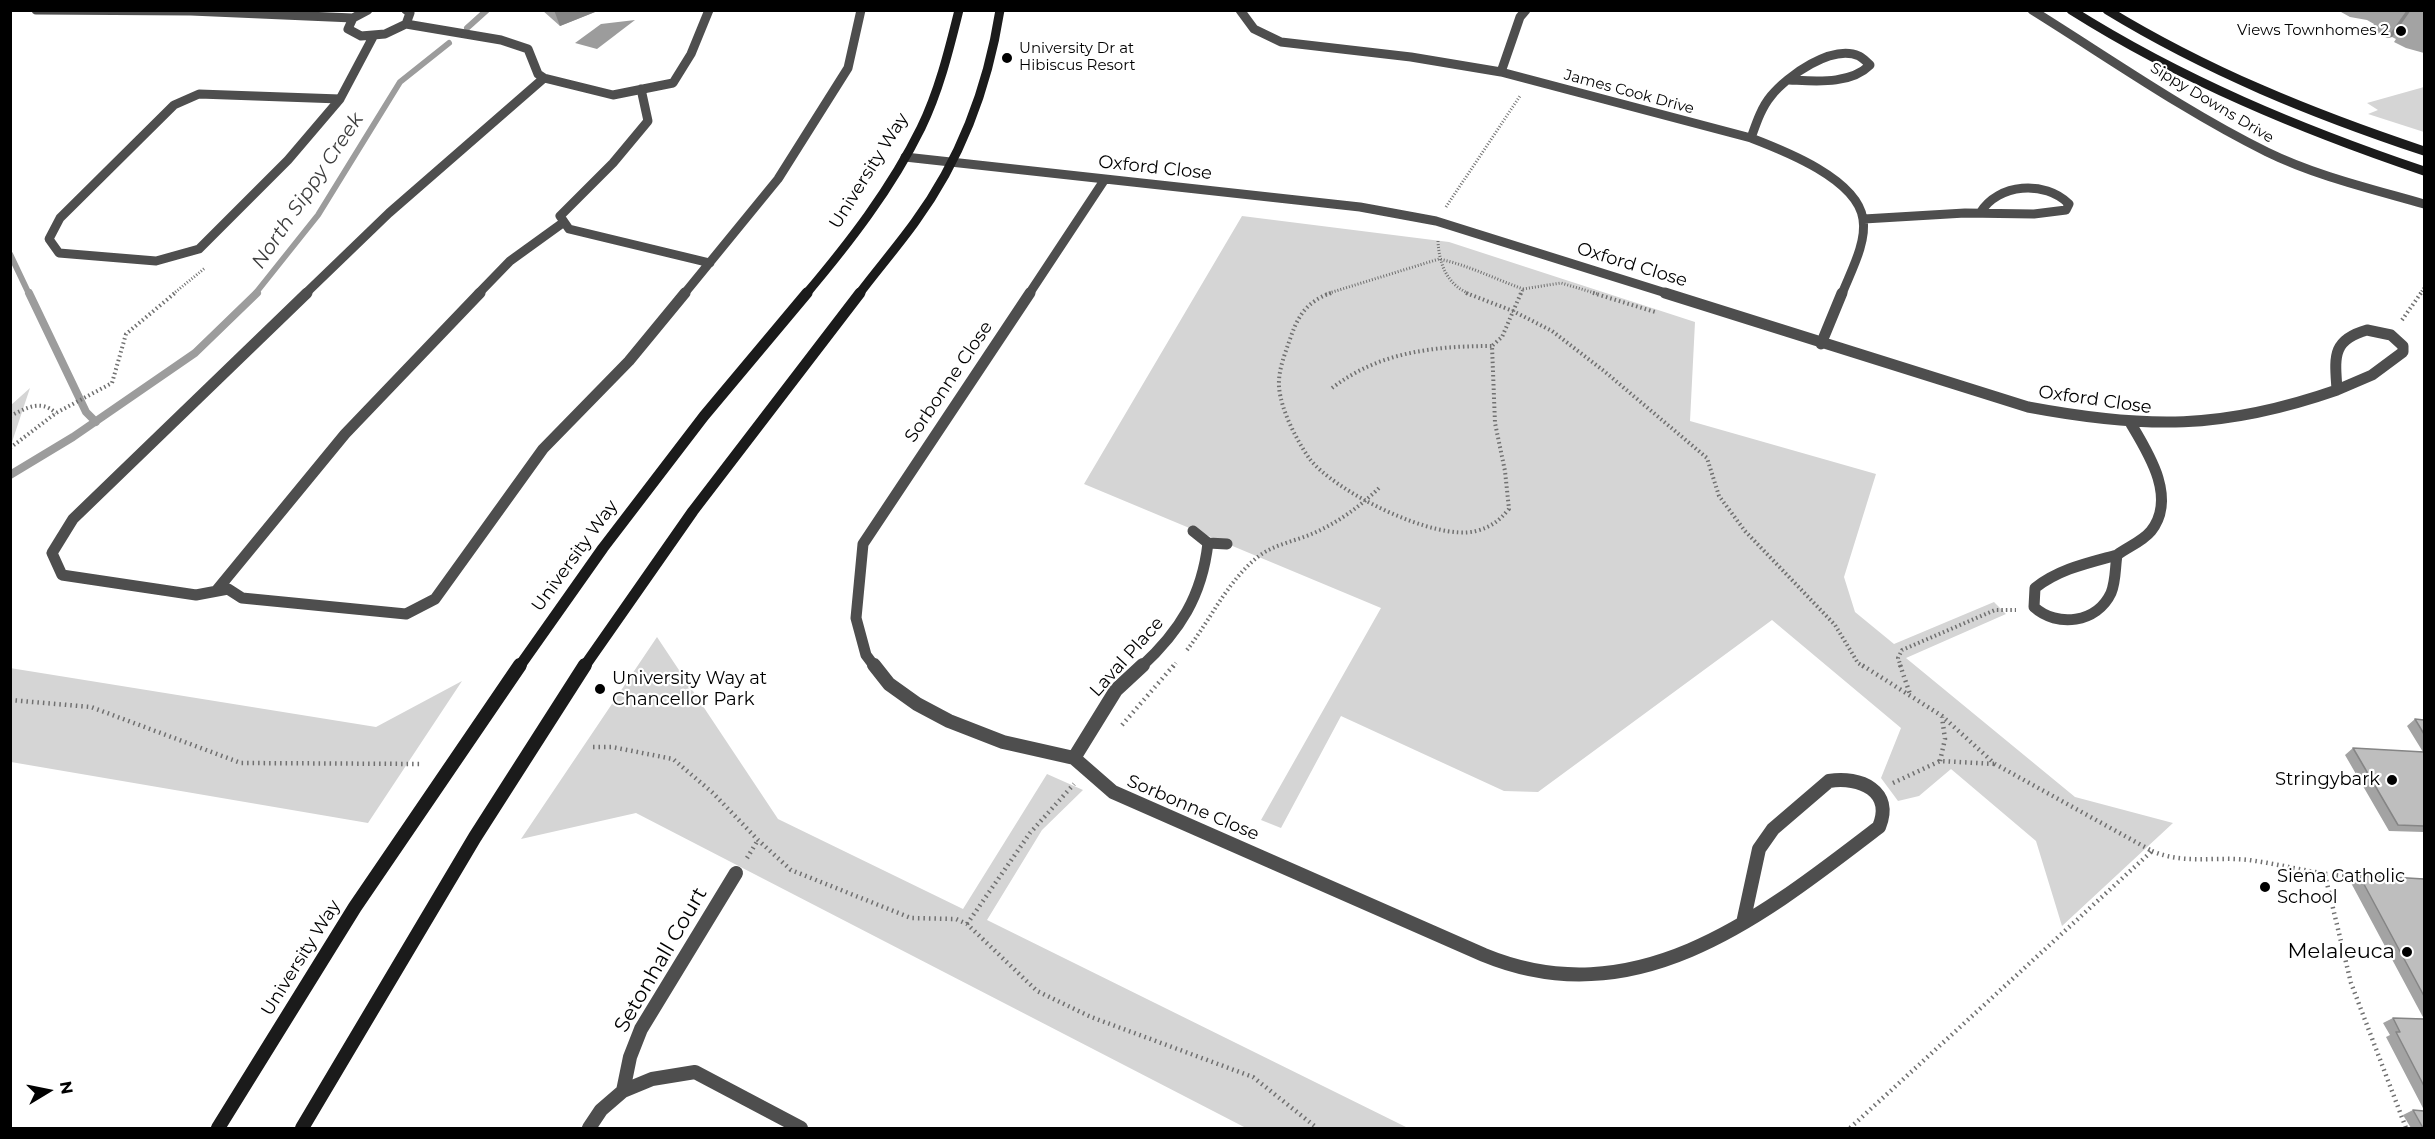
<!DOCTYPE html>
<style>
body{margin:0}
#map{position:relative;width:2435px;height:1139px;overflow:hidden;background:#fff;font-family:Montserrat,sans-serif}
canvas{display:block}
.frame{position:absolute;inset:0;border:12px solid #000;pointer-events:none}
.north{position:absolute;left:18px;top:1061px;width:60px;height:60px;-webkit-text-stroke:4px #fff;paint-order:stroke;rotate:80deg;font-size:16px;font-weight:700;line-height:24px;text-align:center;color:#000}
.north::after{content:'';display:block;margin:auto;width:21px;height:27px;background:#000;clip-path:polygon(50% 0,100% 100%,50% 72%,0 100%)}
</style>
<div id="map">
<canvas width="2435" height="1139"></canvas>
<div class="frame"></div>
<div class="north">N</div>
</div>
<script>
const ctx = document.querySelector('canvas').getContext('2d');
ctx.lineJoin = 'round';
function fillPath(path, color) { ctx.fillStyle = color; ctx.fill(path, 'evenodd'); }
function stroke(path, color, width, dash) { ctx.strokeStyle = color; ctx.lineWidth = width; ctx.lineCap = dash ? 'butt' : 'round'; ctx.setLineDash(dash || []); ctx.stroke(path); }
function drawText(font, color, halo, rows, align = 'center') {
  ctx.font = font + ' Montserrat,sans-serif'; ctx.lineWidth = 4.5; ctx.setLineDash([]); ctx.textBaseline = 'middle'; ctx.strokeStyle = halo; ctx.fillStyle = color; for (const [text, x, y, turn = 0] of rows) {
    ctx.save(); ctx.translate(x, y); ctx.rotate((+turn || 0) * Math.PI / 180); ctx.textAlign = isNaN(turn) ? turn : align; if (halo) ctx.strokeText(text, 0, 0); ctx.fillText(text, 0, 0); ctx.restore();
  }
}
fillPath(new Path2D(`
 M2424,87V132L2368,114L2378,110L2367,103Z
 M1242,216L1449,242L1695,322L1690,421L1876,474L1844,577L1855,612L1894,644L1994,602L2006,614L1906,658L2075,797L2173,823L2062,926L2036,841L1951,769L1919,796L1898,801L1881,778L1901,728L1772,620L1538,792L1504,791L1341,716L1281,828L1261,820L1381,608L1084,484Z
 M30,388L11,445V405Z
 M657,637L778,819L963,909L1047,774L1083,790L1042,830L987,920L1408,1128H1246L636,813L521,839Z
 M10,668L376,727L462,681L368,823L11,762Z`), '#d5d5d5');
fillPath(new Path2D(`
 M635,20L597,49L575,43L601,24Z`), '#9c9c9c');
stroke(new Path2D(`
 M467,28L487,10
 M10,254L29,294
 M255,294L318,215L400,82L449,43`), '#9c9c9c', 6);
stroke(new Path2D(`
 M29,293L86,412L96,422
 M10,475L73,437L195,353L257,293`), '#9c9c9c', 8);
stroke(new Path2D(`
 M1446,207L1520,96
 M1438,241C1439,264 1447,285 1470,294
 M1523,289L1561,283L1598,294
 M173,294L205,268
 M1326,294L1439,259C1468,265 1495,279 1523,289
 M1521,294L1523,289
 M2420,294L2424,288`), '#707070', 3, [1, 2]);
stroke(new Path2D(`
 M1331,293C1305,302 1297,318 1289,342C1284,356 1278,372 1279,387C1281,410 1296,439 1309,458C1333,491 1436,542 1476,531C1491,527 1499,521 1509,509L1505,471L1495,423L1492,346L1502,337L1521,293
 M1466,293L1513,311L1552,331L1604,371L1707,458L1719,496L1745,531L1835,625L1858,663L1864,667
 M1593,293L1655,312
 M2402,320L2421,293
 M1332,388C1379,352 1434,346 1492,346
 M10,416C27,408 40,399 56,413
 M10,448L56,413L112,383L126,334L175,293
 M1187,650C1211,619 1228,580 1259,556C1275,544 1296,541 1314,533C1339,522 1362,505 1381,486
 M1173,667L1176,663
 M1901,667L1898,658L1902,650L1995,610H2016`), '#707070', 4, [1.5, 3]);
stroke(new Path2D(`
 M1900,665L1910,694
 M10,700L91,707L241,763L423,764
 M1122,725L1174,665
 M593,747H612L673,759L713,793L758,840L791,870L911,918L956,919L967,924L1037,991L1091,1017L1253,1077L1317,1128
 M1940,761L1945,739L1942,717
 M1893,783L1940,761L1995,764
 M2152,851C2184,865 2216,856 2249,860C2286,865 2322,876 2360,877
 M747,858L758,840
 M2325,875L2351,983L2406,1128
 M967,924L1030,833L1074,784
 M1850,1128L2152,851L1995,764L1942,716L1862,665`), '#707070', 4.5, [1.5, 4]);
stroke(new Path2D(`
 M1193,531L1208,543L1227,544`), '#4e4e4e', 11);
stroke(new Path2D(`
 M36,10L191,11L353,18
 M368,10L353,18L348,29L361,36L385,34L406,24L501,40L528,49L538,74L544,78L613,95L673,83L691,54L709,10
 M406,10L410,13L406,24
 M1240,10L1254,29L1281,42L1411,57L1501,72L1751,138C1785,151 1857,179 1863,219C1867,243 1850,273 1842,294
 M2032,10C2109,58 2186,112 2267,152C2316,176 2372,189 2424,204
 M1501,72L1520,17L1526,10
 M641,89L648,121L613,163L560,216L569,229L710,263
 M199,94L340,99L288,160L199,249L156,261L59,253L49,239L60,218L174,105Z
 M340,99L374,35
 M1751,138C1756,124 1761,108 1771,96C1787,76 1832,44 1859,56C1863,58 1867,62 1870,65C1850,85 1815,81 1789,80
 M905,157L1360,207L1436,221L1669,294
 M1864,219L1965,213L2034,214L2066,210L2069,204C2045,180 1998,183 1980,213
 M305,294L389,213L544,78
 M478,294L510,261L564,222
 M684,294L778,179L848,68L861,10
 M1029,294L1105,179`), '#4e4e4e', 9);
stroke(new Path2D(`
 M307,293L73,519L52,553L62,575L196,595L228,589L242,598L406,614L435,599L543,449L629,361L685,293
 M1665,293L2028,407C2146,429 2222,430 2337,390
 M2367,330L2391,335L2403,346V352L2372,375L2337,390C2335,358 2331,340 2367,330Z
 M1821,344L1842,293
 M2117,555C2115,567 2116,581 2111,593C2097,623 2057,628 2034,607L2035,588C2059,569 2088,563 2117,555Z
 M2117,555C2128,547 2143,541 2151,531C2177,498 2149,454 2131,424
 M216,591L345,434L480,293
 M875,667L866,655L856,618L863,544L1030,293
 M1141,667C1180,631 1202,596 1208,543`), '#4e4e4e', 11);
stroke(new Path2D(`
 M874,665L889,684L917,704L949,721L1003,742L1074,758L1113,792L1484,955C1637,1018 1764,915 1879,827C1894,791 1860,776 1829,781L1773,829L1759,849L1743,923
 M1074,758L1116,690L1143,665
 M623,1091L652,1079L695,1072L801,1128
 M589,1128L601,1110L623,1091L630,1057L641,1029L736,873`), '#4e4e4e', 14);
stroke(new Path2D(`
 M2071,10C2182,80 2300,129 2424,171
 M2107,10C2207,71 2313,114 2424,151
 M806,294C849,243 891,189 921,128C939,91 949,50 959,10
 M859,294C877,270 897,247 915,222C961,159 988,86 1000,10`), '#1b1b1b', 9);
stroke(new Path2D(`
 M519,667L603,548L704,416L807,293
 M584,667L693,511L860,293`), '#1b1b1b', 11);
stroke(new Path2D(`
 M218,1128L355,907L520,665
 M302,1128L475,837L585,665`), '#1b1b1b', 14);
fillPath(new Path2D(`
 M542,10H600L560,26Z
 M2342,10H2424V53L2406,48L2394,42L2396,39L2392,37L2387,38L2376,32L2378,30L2372,27L2374,24L2367,20L2350,17L2341,12Z
 M2415,719L2424,720V832L2389,831L2345,755L2353,748L2423,752L2407,726Z
 M2359,875L2424,879V1019L2350,881Z
 M2393,1018L2424,1019V1110L2386,1037L2390,1035L2383,1023Z
 M2413,1110L2424,1128H2411L2403,1115Z`), '#a3a3a3');
fillPath(new Path2D(`
 M554,10H600L560,26Z
 M2407,10H2411L2392,37L2387,38Z`), '#858585');
const building = new Path2D(`
 M2415,719L2424,720V734Z
 M2353,748L2424,752V826L2398,825Z
 M2359,875L2424,879V996Z
 M2393,1018L2424,1019V1086L2396,1032H2400Z
 M2413,1110L2424,1111V1128H2423Z`);
fillPath(building, '#bebebe');
stroke(building, '#858585', 1.5);
for (const [x, y, r, color] of [
 [2401,31,6,"#000"],
 [1007,58,6,"#000"],
 [600,689,6,"#000"],
 [2392,780,6,"#000"],
 [2265,887,6,"#000"],
 [2407,952,6,"#000"]
]) { const dot = new Path2D(); dot.arc(x, y, r, 0, 2 * Math.PI); ctx.fillStyle = color; ctx.fill(dot); stroke(dot, '#fff', 2); }
drawText('15px', '#000', '#fff', [
 ["Views Townhomes 2",2389,31],
 ["University Dr at",1019,49,"left"],
 ["Hibiscus Resort",1019,66,"left"]
], 'right');
drawText('15px', '#000', '#fff', [
 ["James Cook Drive",1629,92,15],
 ["Sippy Downs Drive",2212,103,31]
]);
drawText('18px', '#000', '#fff', [
 ["Oxford Close",1155,168,6],
 ["University Way",869,171,-58],
 ["Oxford Close",1632,265,17],
 ["Sorbonne Close",949,382,-56],
 ["Oxford Close",2095,400,8],
 ["University Way",575,556,-54],
 ["Laval Place",1127,657,-48],
 ["Sorbonne Close",1193,808,23],
 ["University Way",301,958,-58]
]);
drawText('18px', '#000', '#fff', [
 ["University Way at",612,679],
 ["Chancellor Park",612,700],
 ["Stringybark",2380,780,"right"],
 ["Siena Catholic",2277,877],
 ["School",2277,898]
], 'left');
drawText('italic 20px', '#3d3d3d', '#fff', [
 ["North Sippy Creek",308,191,-56]
]);
drawText('21px', '#000', '#fff', [
 ["Melaleuca",2395,952]
], 'right');
drawText('21px', '#000', '#fff', [
 ["Setonhall Court",661,960,-60]
]);
</script>
